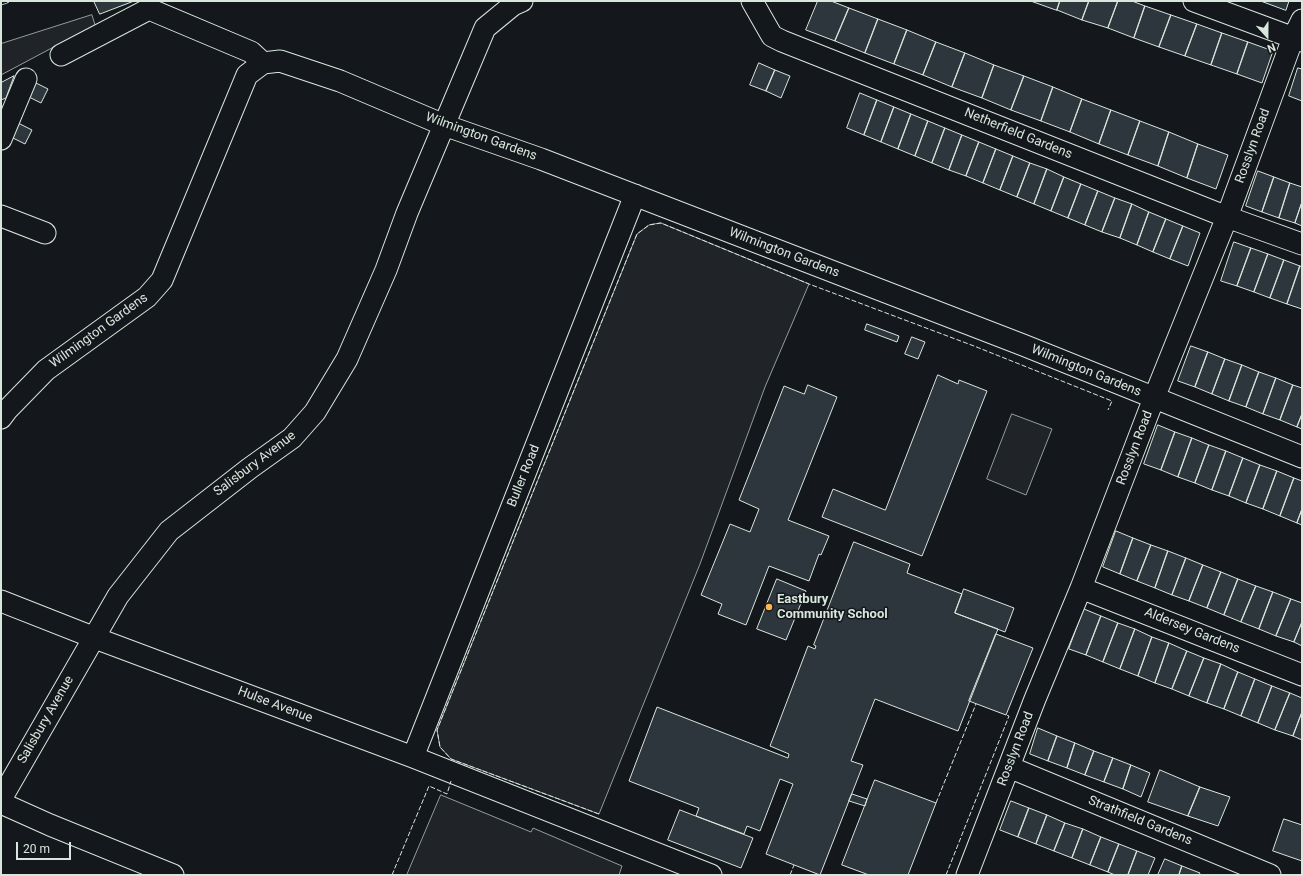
<!DOCTYPE html>
<style>
body{margin:0}
#map{position:relative;width:1303px;height:876px;overflow:hidden;background:#14181c;font-family:Roboto,sans-serif}
canvas{display:block}
.frame{position:absolute;inset:0;border:2px solid #d8e6dc;pointer-events:none}
.north{position:absolute;left:1247px;top:16px;width:40px;height:40px;-webkit-text-stroke:3px #14181c;paint-order:stroke;rotate:159deg;font-size:11px;font-weight:700;line-height:16px;text-align:center;color:#d8e6dc}
.north::after{content:'';display:block;margin:auto;width:14px;height:18px;background:#d8e6dc;clip-path:polygon(50% 0,100% 100%,50% 72%,0 100%)}
.scale{position:absolute;left:16px;top:842px;width:55px;height:18px;box-sizing:border-box;border:2px solid #d8e6dc;border-top:0;padding-left:5px;font-size:12px;line-height:14px;white-space:nowrap;color:#d8e6dc;-webkit-text-stroke:3px #14181c;paint-order:stroke}
</style>
<div id="map">
<canvas width="1303" height="876"></canvas>
<div class="frame"></div>
<div class="north">N</div>
<div class="scale">20 m</div>
</div>
<script>
const ctx = document.querySelector('canvas').getContext('2d');
ctx.lineJoin = 'round';
function fillPath(path, color) { ctx.fillStyle = color; ctx.fill(path, 'evenodd'); }
function stroke(path, color, width, dash) { ctx.strokeStyle = color; ctx.lineWidth = width; ctx.lineCap = dash ? 'butt' : 'round'; ctx.setLineDash(dash || []); ctx.stroke(path); }
function drawText(font, color, halo, rows, align = 'center') {
  ctx.font = font + ' Roboto,sans-serif'; ctx.lineWidth = 3; ctx.setLineDash([]); ctx.textBaseline = 'middle'; ctx.strokeStyle = halo; ctx.fillStyle = color; for (const [text, x, y, turn = 0] of rows) {
    ctx.save(); ctx.translate(x, y); ctx.rotate((+turn || 0) * Math.PI / 180); ctx.textAlign = isNaN(turn) ? turn : align; if (halo) ctx.strokeText(text, 0, 0); ctx.fillText(text, 0, 0); ctx.restore();
  }
}
const green = new Path2D(`
 M92,15L95,25L1,75V44Z
 M661,223L809,284L765,387L700,564L599,814L451,759L440,747L437,730L637,234L649,225Z
 M1012,414L1052,429L1026,495L987,479Z
 M441,795L531,832L533,828L622,866L619,875H407Z`);
fillPath(green, '#202428');
stroke(green, '#939e99', 1);
const building = new Path2D(`
 M94,1H134L100,14Z
 M818,1H831L849,8L835,41L806,30Z
 M1031,1H1060L1057,10Z
 M1060,1H1089L1082,20L1057,10Z
 M1089,1H1118L1108,28L1082,20Z
 M1118,1H1132L1145,6L1134,38L1108,28Z
 M1261,1H1289L1286,10Z
 M1145,6L1171,15L1159,47L1134,38Z
 M849,8L878,19L865,53L835,41Z
 M1171,15L1197,24L1185,56L1159,47Z
 M878,19L907,30L894,64L865,53Z
 M1197,24L1222,33L1211,65L1185,56Z
 M907,30L936,42L923,75L894,64Z
 M1222,33L1248,42L1237,74L1211,65Z
 M936,42L965,53L952,87L923,75Z
 M1248,42L1273,51L1262,83L1237,74Z
 M965,53L994,65L982,98L952,87Z
 M759,63L775,70L766,91L750,85Z
 M994,65L1024,76L1011,110L982,98Z
 M1298,68L1302,69V101L1289,96Z
 M775,70L790,76L781,98L766,91Z
 M14,76L6,98L1,100V83Z
 M1024,76L1053,87L1041,121L1011,110Z
 M34,82L48,89L41,103L27,96Z
 M1053,87L1082,99L1070,132L1041,121Z
 M860,93L877,100L864,135L847,128Z
 M1082,99L1111,110L1099,144L1070,132Z
 M877,100L894,107L881,142L864,135Z
 M894,107L911,114L898,149L881,142Z
 M1111,110L1140,121L1128,155L1099,144Z
 M911,114L928,121L915,156L898,149Z
 M928,121L945,128L932,163L915,156Z
 M1140,121L1169,132L1158,166L1128,155Z
 M18,123L32,130L25,144L11,137Z
 M945,128L962,135L949,170L932,163Z
 M1169,132L1198,144L1187,178L1158,166Z
 M962,135L979,142L966,176L949,170Z
 M979,142L996,149L983,183L966,176Z
 M1198,144L1228,155L1216,189L1187,178Z
 M996,149L1013,156L1000,190L983,183Z
 M1013,156L1030,163L1017,197L1000,190Z
 M1030,163L1047,169L1034,204L1017,197Z
 M1047,169L1064,177L1051,211L1034,204Z
 M1258,171L1274,177L1262,212L1246,206Z
 M1064,177L1081,184L1068,218L1051,211Z
 M1274,177L1290,183L1279,218L1262,212Z
 M1290,183L1302,187V202L1295,223L1279,218Z
 M1081,184L1098,191L1085,225L1068,218Z
 M1098,191L1115,198L1102,232L1085,225Z
 M1115,198L1132,204L1120,238L1102,232Z
 M1302,202V226L1295,223Z
 M1132,204L1149,212L1137,245L1120,238Z
 M1149,212L1166,219L1153,252L1137,245Z
 M1166,219L1183,226L1170,259L1153,252Z
 M1183,226L1200,233L1188,266L1170,259Z
 M1234,242L1251,248L1237,286L1221,281Z
 M1251,248L1268,254L1254,292L1237,286Z
 M1268,254L1284,260L1270,298L1254,292Z
 M1284,260L1300,266L1287,304L1270,298Z
 M1300,266L1302,267V309L1287,304Z
 M867,324L899,336L897,342L865,330Z
 M912,337L925,342L918,359L905,354Z
 M1191,346L1208,352L1195,387L1178,381Z
 M1208,352L1225,359L1212,394L1195,387Z
 M1225,359L1242,365L1229,401L1212,394Z
 M1242,365L1259,372L1246,407L1229,401Z
 M1259,372L1276,378L1263,414L1246,407Z
 M938,375L958,384L959,380L987,391L922,556L822,517L833,489L885,510Z
 M1276,378L1293,385L1280,420L1263,414Z
 M808,385L837,397L788,520L829,536L821,555L819,554L809,581L769,566L746,625L718,614L722,604L701,595L730,524L750,532L759,509L739,500L784,386L804,394Z
 M1293,385L1302,388V414L1297,427L1280,420Z
 M1302,414V429L1297,427Z
 M1158,425L1175,432L1161,470L1144,464Z
 M1175,432L1192,438L1178,477L1161,470Z
 M1192,438L1209,445L1195,483L1178,477Z
 M1209,445L1226,451L1212,490L1195,483Z
 M1226,451L1243,458L1229,496L1212,490Z
 M1243,458L1260,465L1246,503L1229,496Z
 M1260,465L1277,471L1263,509L1246,503Z
 M1277,471L1294,478L1280,516L1263,509Z
 M1294,478L1302,481V509L1297,523L1280,516Z
 M1302,509V525L1297,523Z
 M1116,531L1133,538L1120,574L1103,567Z
 M1133,538L1151,545L1137,581L1120,574Z
 M854,542L910,564L907,573L962,594L955,613L998,629L958,731L875,699L851,761L863,765L820,875L766,854L793,784L780,779L760,831L747,826L744,834L696,816L699,808L629,781L657,707L788,758L789,754L770,746L808,646L815,649L816,646L814,645Z
 M1151,545L1168,551L1155,588L1137,581Z
 M1168,551L1186,558L1172,595L1155,588Z
 M1186,558L1203,565L1189,601L1172,595Z
 M1203,565L1221,572L1207,608L1189,601Z
 M1221,572L1238,579L1224,615L1207,608Z
 M777,579L806,591L786,640L757,629Z
 M1238,579L1256,586L1241,622L1224,615Z
 M1256,586L1273,592L1259,629L1241,622Z
 M964,589L1014,608L1005,632L955,613Z
 M1273,592L1291,599L1276,636L1259,629Z
 M1291,599L1302,603V622L1294,642L1276,636Z
 M1084,609L1101,616L1086,655L1069,649Z
 M1101,616L1118,623L1103,662L1086,655Z
 M1302,622V646L1294,642Z
 M1118,623L1135,629L1120,669L1103,662Z
 M1135,629L1152,637L1138,676L1120,669Z
 M996,634L1033,648L1006,715L969,701Z
 M1152,637L1169,643L1155,683L1138,676Z
 M1169,643L1187,651L1172,689L1155,683Z
 M1187,651L1204,658L1189,696L1172,689Z
 M1204,658L1221,664L1207,703L1189,696Z
 M1221,664L1238,672L1224,709L1207,703Z
 M1238,672L1255,679L1241,716L1224,709Z
 M1255,679L1272,686L1258,723L1241,716Z
 M1272,686L1290,693L1275,730L1258,723Z
 M1290,693L1302,698V712L1293,736L1275,730Z
 M1302,712V740L1293,736Z
 M1038,728L1057,736L1048,761L1030,754Z
 M1057,736L1075,743L1067,768L1048,761Z
 M1075,743L1094,751L1085,775L1067,768Z
 M1094,751L1113,758L1104,782L1085,775Z
 M1113,758L1131,765L1123,789L1104,782Z
 M1131,765L1150,773L1141,797L1123,789Z
 M1160,770L1200,787L1188,816L1148,802Z
 M875,780L936,803L908,875H869L842,865Z
 M1200,787L1230,797L1218,826L1188,816Z
 M852,794L867,799L865,806L849,801Z
 M1011,801L1029,808L1018,837L1000,830Z
 M1029,808L1047,815L1036,844L1018,837Z
 M680,810L753,838L741,868L668,840Z
 M1047,815L1065,823L1054,851L1036,844Z
 M1284,819L1302,825V861L1273,851Z
 M1065,823L1083,829L1072,858L1054,851Z
 M1083,829L1101,837L1090,865L1072,858Z
 M1101,837L1119,844L1108,872L1090,865Z
 M1119,844L1137,851L1128,875H1115L1108,872Z
 M1137,851L1155,858L1148,875H1128Z
 M1165,859L1182,866L1179,875H1158Z
 M1182,866L1200,873L1199,875H1179Z`);
fillPath(building, '#2c363c');
stroke(building, '#d8e6dc', 1);
const minor = new Path2D(`
 M752,1L772,36L782,41L1227,217L1302,244
 M1194,1L1302,41
 M61,55L149,9L251,52L263,63
 M1,139L26,79
 M1,216L45,233
 M1,418L7,410L46,370L147,297L162,280L247,75L263,63L280,61L340,81L444,125L541,159L1023,345L1302,457
 M1081,588L1302,675
 M1,601L95,638L413,757L711,875
 M413,757L635,195
 M1009,767L1270,875
 M1,799L118,596L169,531L250,468L292,438L315,412L347,359L386,270L407,213L485,28L513,5L522,1
 M1,803L50,825L173,875
 M967,875L1035,699L1081,588L1154,398L1227,217L1293,38L1302,20`);
stroke(minor, '#d8e6dc', 23);
stroke(minor, '#14181c', 21);
const rail = new Path2D(`
 M1,3L7,1`);
stroke(rail, '#d8e6dc', 4.5);
stroke(rail, '#14181c', 3, [9]);
stroke(new Path2D(`
 M936,803L976,704
 M599,814L451,759L440,747L437,730L637,234L649,225L661,223L809,284L974,346L1112,401L1108,410
 M392,875L429,786L447,794L451,781
 M790,875L794,865
 M946,875L1009,716L1006,715`), '#d8e6dc', 1, [5, 2]);
for (const [x, y, r, color] of [
 [769,607,4,"#ffb74d"]
]) { const dot = new Path2D(); dot.arc(x, y, r, 0, 2 * Math.PI); ctx.fillStyle = color; ctx.fill(dot); stroke(dot, '#14181c', 1.5); }
drawText('13px', '#d8e6dc', '#14181c', [
 ["Netherfield Gardens",1018,134,22],
 ["Wilmington Gardens",481,137,20],
 ["Rosslyn Road",1253,146,-70],
 ["Wilmington Gardens",784,253,21],
 ["Wilmington Gardens",99,331,-36],
 ["Wilmington Gardens",1086,371,22],
 ["Rosslyn Road",1135,448,-69],
 ["Salisbury Avenue",255,464,-37],
 ["Buller Road",524,476,-68],
 ["Aldersey Gardens",1192,631,22],
 ["Hulse Avenue",275,705,21],
 ["Salisbury Avenue",46,720,-60],
 ["Rosslyn Road",1016,749,-69],
 ["Strathfield Gardens",1140,821,22]
]);
drawText('bold 13px', '#d8e6dc', '#14181c', [
 ["Eastbury",777,600],
 ["Community School",777,615]
], 'left');
</script>
